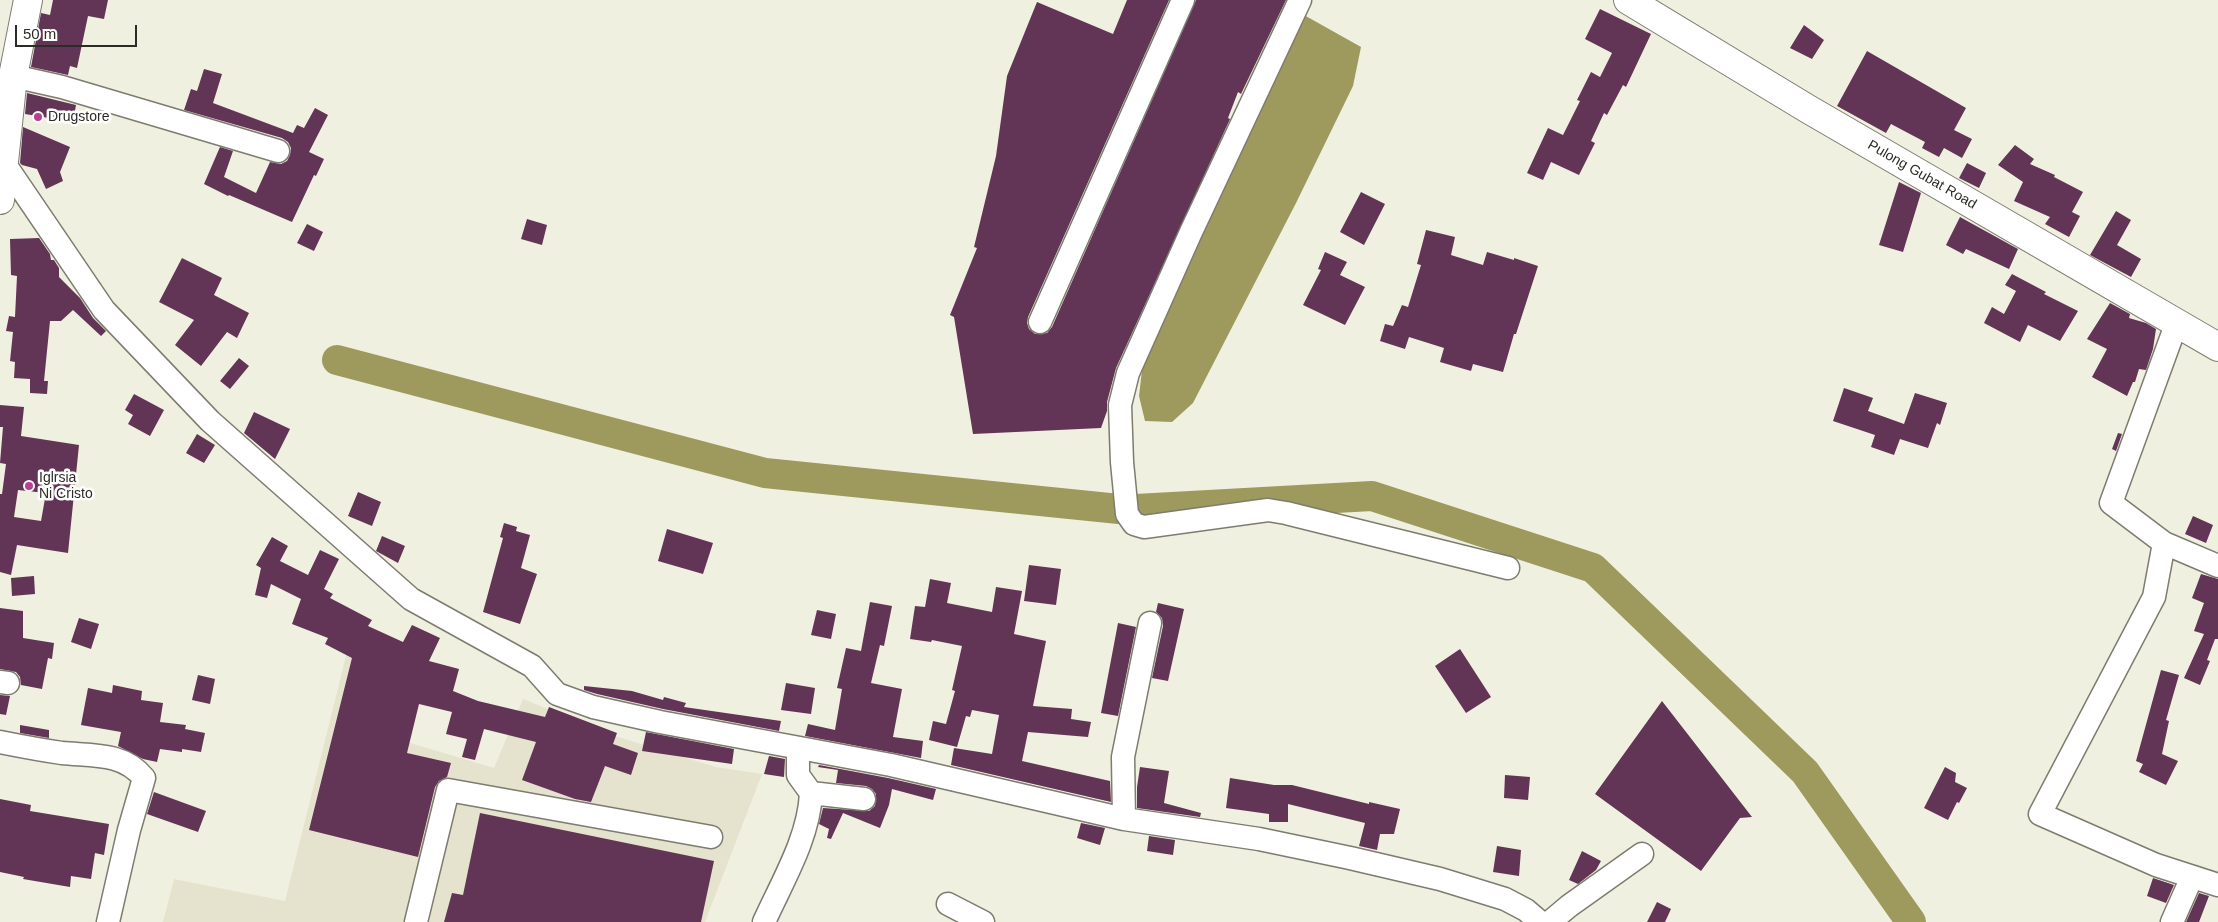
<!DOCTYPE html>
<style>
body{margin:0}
#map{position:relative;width:2218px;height:922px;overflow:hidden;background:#f0f0e1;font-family:Arial,sans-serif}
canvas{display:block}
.scale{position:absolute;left:15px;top:25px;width:122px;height:22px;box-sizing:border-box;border:2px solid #2c2b26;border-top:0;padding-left:6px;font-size:15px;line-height:18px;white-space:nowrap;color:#2c2b26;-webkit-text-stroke:4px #fff;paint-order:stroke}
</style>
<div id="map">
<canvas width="2218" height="922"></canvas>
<div class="scale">50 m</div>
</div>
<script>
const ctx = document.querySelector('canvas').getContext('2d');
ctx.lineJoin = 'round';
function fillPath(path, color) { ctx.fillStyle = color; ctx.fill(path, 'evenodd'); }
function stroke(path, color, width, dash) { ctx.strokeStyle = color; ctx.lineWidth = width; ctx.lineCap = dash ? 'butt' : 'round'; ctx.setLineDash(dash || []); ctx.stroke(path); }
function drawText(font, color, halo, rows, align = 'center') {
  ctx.font = font + ' Arial,sans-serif'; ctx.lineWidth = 5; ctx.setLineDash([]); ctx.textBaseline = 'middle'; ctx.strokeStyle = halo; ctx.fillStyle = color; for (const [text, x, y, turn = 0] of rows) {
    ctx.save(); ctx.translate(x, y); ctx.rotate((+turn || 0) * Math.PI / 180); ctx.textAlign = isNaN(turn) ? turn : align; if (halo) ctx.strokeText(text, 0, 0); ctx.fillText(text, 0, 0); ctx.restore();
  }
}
fillPath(new Path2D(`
 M347,652L408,670L397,739L494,768L523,699L615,736L716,767L762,774L705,922H163L174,879L285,901Z`), '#e5e3cd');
fillPath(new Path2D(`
 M1304,15L1361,47L1353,86L1296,203L1193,403L1172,422L1145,421L1139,396L1143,361Z`), '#9e995c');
stroke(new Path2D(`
 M337,360L765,473L1119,509
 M1136,509L1372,496L1593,568L1805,772L1911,922`), '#9e995c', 30);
fillPath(new Path2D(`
 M53,0H108L104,19L88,16L77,68L70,66L68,75L31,67L41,13L50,15Z
 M1127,0H1169L1028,317L1027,323L1029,329L1035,334L1047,333L1052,327L1196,0H1286L1241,94L1238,92L1228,118L1230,119L1116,368L1107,402V411L1101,428L973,434L954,317L950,315L977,248L974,247L996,156L1007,76L1037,2L1113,34Z
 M1600,9L1651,34L1626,87L1623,85L1607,115L1604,113L1591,141L1595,143L1579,175L1551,162L1543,180L1527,173L1548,128L1563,135L1580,101L1577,100L1591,72L1600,77L1612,53L1585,39Z
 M1804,25L1824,40L1812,59L1790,48Z
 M1867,51L1966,108L1954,130L1972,139L1962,158L1944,148L1939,157L1922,148L1925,142L1891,124L1886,133L1837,106Z
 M204,69L222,74L213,103L293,133L297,125L304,128L315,108L328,115L309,152L324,159L316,176L314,175L292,222L229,195L228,196L204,184L220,147L233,151L224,177L256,193L270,162L281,164L287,161L290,155L291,148L288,142L282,138L184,110L191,89L197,91Z
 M27,93L76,105L73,122L25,114Z
 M23,127L70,147L60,172L63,181L46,189L37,169L22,165L20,163Z
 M2015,145L2034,159L2030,164L2055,175L2054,177L2083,192L2072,212L2080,216L2069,237L2045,224L2050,217L2014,201L2023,182L1998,165Z
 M1967,163L1986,173L1979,188L1959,178Z
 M1899,182L1921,193L1903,252L1879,245Z
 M1361,192L1385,204L1364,245L1340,232Z
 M2116,211L2131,220L2117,245L2141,259L2131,277L2090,255Z
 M1960,217L2018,249L2009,269L1966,249L1963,254L1946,245Z
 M527,219L547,225L542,245L521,239Z
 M307,224L323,232L314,251L297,243Z
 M1426,230L1455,237L1451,255L1483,265L1487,252L1514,260V258L1538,266L1516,334H1514L1503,372L1473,364L1471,371L1440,362L1444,348L1409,337L1405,349L1380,341L1385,324L1393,326L1402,305L1408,307L1421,265L1417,264Z
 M39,238L50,254L51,260H54L59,268V277L80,298L93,318L106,331L101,336L73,310L61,321H50L44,381H48L47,394L30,393V379L14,378L15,362L10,361L13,332L6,331L9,316L15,317L17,276L11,275L10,239Z
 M1325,252L1347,262L1340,275L1365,287L1345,325L1303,305L1321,270L1318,269Z
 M182,258L222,278L214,295L249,313L237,338L227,332L201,366L175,345L194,320L159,302Z
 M2012,274L2046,292L2044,294L2078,311L2060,341L2028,325L2020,342L1984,323L1992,307L2004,314L2016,291L2005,285Z
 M2110,303L2130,314L2129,318L2146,323L2156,329L2153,349L2146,370L2139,369L2135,382H2133L2127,396L2092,377L2107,349L2087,339Z
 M239,358L249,366L230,389L220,381Z
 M1844,388L1873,398L1868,411L1904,424L1915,393L1947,403L1940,425L1937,423L1928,448L1900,439L1894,455L1871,447L1875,435L1833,421Z
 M134,394L164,410L150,436L128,424L133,415L125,410Z
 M0,405L24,407L21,436L79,445L68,553L17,545L11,575L0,572V494H2L6,464L0,463L3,427H0ZM18,490L46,493L41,521L14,517Z
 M254,412L290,429L275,459L244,433Z
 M2118,433L2122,434L2116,451L2112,449Z
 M197,434L215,445L204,463L186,453Z
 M358,492L381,502L372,526L348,516Z
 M2193,516L2213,525L2206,543L2185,534Z
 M504,523L517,527L516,531L530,535L521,568L537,574L520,624L483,612L503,538L500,537Z
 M667,529L713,543L703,574L658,561Z
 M382,536L405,546L398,563L376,551Z
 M272,537L288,546L280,561L308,575L320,550L339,559L324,589L333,594L330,598L372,620L368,626L403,642L412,625L440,638L429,661L459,669L453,691L478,701L545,717L549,707L617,733L613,744L638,753L631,775L605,766L591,802L575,799L522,780L536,742L484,729L475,760L462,757L467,739L446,734L452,712L419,704L407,753L451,763L447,777L439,781L435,787L418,857L309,830L352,658L325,644L328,638L292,624L301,599L271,584L267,598L255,595L261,568L256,565Z
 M1029,565L1061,569L1056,605L1024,601Z
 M2201,574L2218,579V639H2215L2207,660L2210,661L2200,685L2184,678L2204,634L2194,631L2204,603L2192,598Z
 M34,576L35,594L12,596L11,578Z
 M930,579L951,583L947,603L992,612L996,587L1022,591L1014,634L1046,641L1033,706L1072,709L1071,719L1091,722L1088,737L1028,732L1022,761L1110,781L1111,802L951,765L954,748L992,754L999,715L972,710L970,717L966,716L957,747L929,740L933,721L946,724L955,691L952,690L962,646L932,640L931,642L910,639L915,606L925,607Z
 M870,602L892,606L884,646L880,645L871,683L902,689L893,737L923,741L921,758L805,736L808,724L835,730L842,689L837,688L846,648L861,651Z
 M1158,603L1184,609L1168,681L1152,678L1163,626L1162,618L1156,612Z
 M0,608L23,611V638L54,643L52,659L48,658L42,689L21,685L20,677L16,672L0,669Z
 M817,610L836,614L831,639L811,635Z
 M79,618L99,624L91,649L71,642Z
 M1118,623L1136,627L1118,716L1101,713Z
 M1460,649L1491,697L1466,713L1435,666Z
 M2161,670L2179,675L2166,720L2169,721L2162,754L2178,761L2166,785L2139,772L2143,764L2136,761Z
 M198,675L215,679L210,704L192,700Z
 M786,683L815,688L811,714L781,710Z
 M113,685L142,691L141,700L163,703L160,722L186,725L185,729L205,733L201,752L182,749V752L160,749L157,762L143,759L118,746L121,732L81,725L88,688L112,693Z
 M584,686L632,691L663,700L664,697L686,703L684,707L781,721L779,731L663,709L597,694L584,690Z
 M0,695L10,696L6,715L0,714Z
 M1662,701L1752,817L1740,818L1701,871L1595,794Z
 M20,725L49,730V738L20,733Z
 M646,732L734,749L732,764L642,751Z
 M769,756L785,759L784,777L764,774Z
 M819,765L888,778L936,789L933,800L892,789L889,805L880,828L843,813L831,839L827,838L829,829L819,824L823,808L869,811L875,806L876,794L872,789L866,786L836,783L838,770L818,767Z
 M1140,767L1169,771L1164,803L1201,813L1200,817L1137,808V787Z
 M1945,767L1956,773L1955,782L1967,788L1959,803L1957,802L1948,820L1924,808Z
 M1505,775L1530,777L1528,800L1504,798Z
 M1230,778L1274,785H1292L1369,804V802L1400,809L1394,834H1380L1377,850L1359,846L1365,823L1288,804V822H1269V814L1226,808Z
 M154,792L206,811L198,832L147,814Z
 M0,799L31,805L30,811L109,824L104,855L95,853L91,879L71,876L70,887L23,879L24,877L0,872Z
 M480,813L714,861L701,922H444L452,893L463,895Z
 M1081,823L1105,828L1100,845L1077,838Z
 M1149,836L1175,840L1173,855L1147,851Z
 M1497,846L1521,850L1519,876L1493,872Z
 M1582,851L1601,861L1596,870L1578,884L1569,880Z
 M2153,878L2174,885L2166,903L2147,896Z
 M2199,893L2209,896L2199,922H2186Z
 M1657,902L1671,909L1665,922H1647Z`), '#623455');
const minor = new Path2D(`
 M1300,0L1191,232L1128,373L1120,405L1122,462L1127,514L1134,524L1144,527L1268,510L1286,513L1508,568
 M13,76L62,87L278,151
 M0,157L104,310L210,421L411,599L532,666L557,694L593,707L660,722L891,765L1124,819L1259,839L1350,858L1440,879L1505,899L1526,910L1540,922
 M1040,322L1183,0
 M2177,322L2111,503L2164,543L2218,566
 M2164,543L2154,597L2040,814L2156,865L2218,885
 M0,682L8,683
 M0,742C20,746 41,750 62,753C92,756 123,752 144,778L129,830L108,922
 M811,793L864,799
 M1124,819L1123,757L1150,623
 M948,904L983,922
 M416,922L448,790L711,837
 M764,922C782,882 809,838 811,793L798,775V748
 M1550,922L1569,906L1642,854
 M2172,922L2192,877`);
const major = new Path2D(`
 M1628,0L1808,109L2218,347
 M0,200L13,76L28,0`);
stroke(minor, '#7d7c6f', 25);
stroke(major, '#7d7c6f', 30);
stroke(minor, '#fff', 22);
stroke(major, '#fff', 28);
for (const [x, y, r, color] of [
 [38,117,5,"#b44098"],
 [29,486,5,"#b44098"]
]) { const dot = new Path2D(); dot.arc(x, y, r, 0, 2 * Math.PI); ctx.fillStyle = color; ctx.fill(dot); stroke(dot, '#fff', 2); }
drawText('14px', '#2c2b26', '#fff', [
 ["Drugstore",48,117],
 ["Iglrsia",39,478],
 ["Ni Cristo",39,494]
], 'left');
drawText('14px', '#2c2b26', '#fff', [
 ["Pulong Gubat Road",1922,175,30]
]);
</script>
